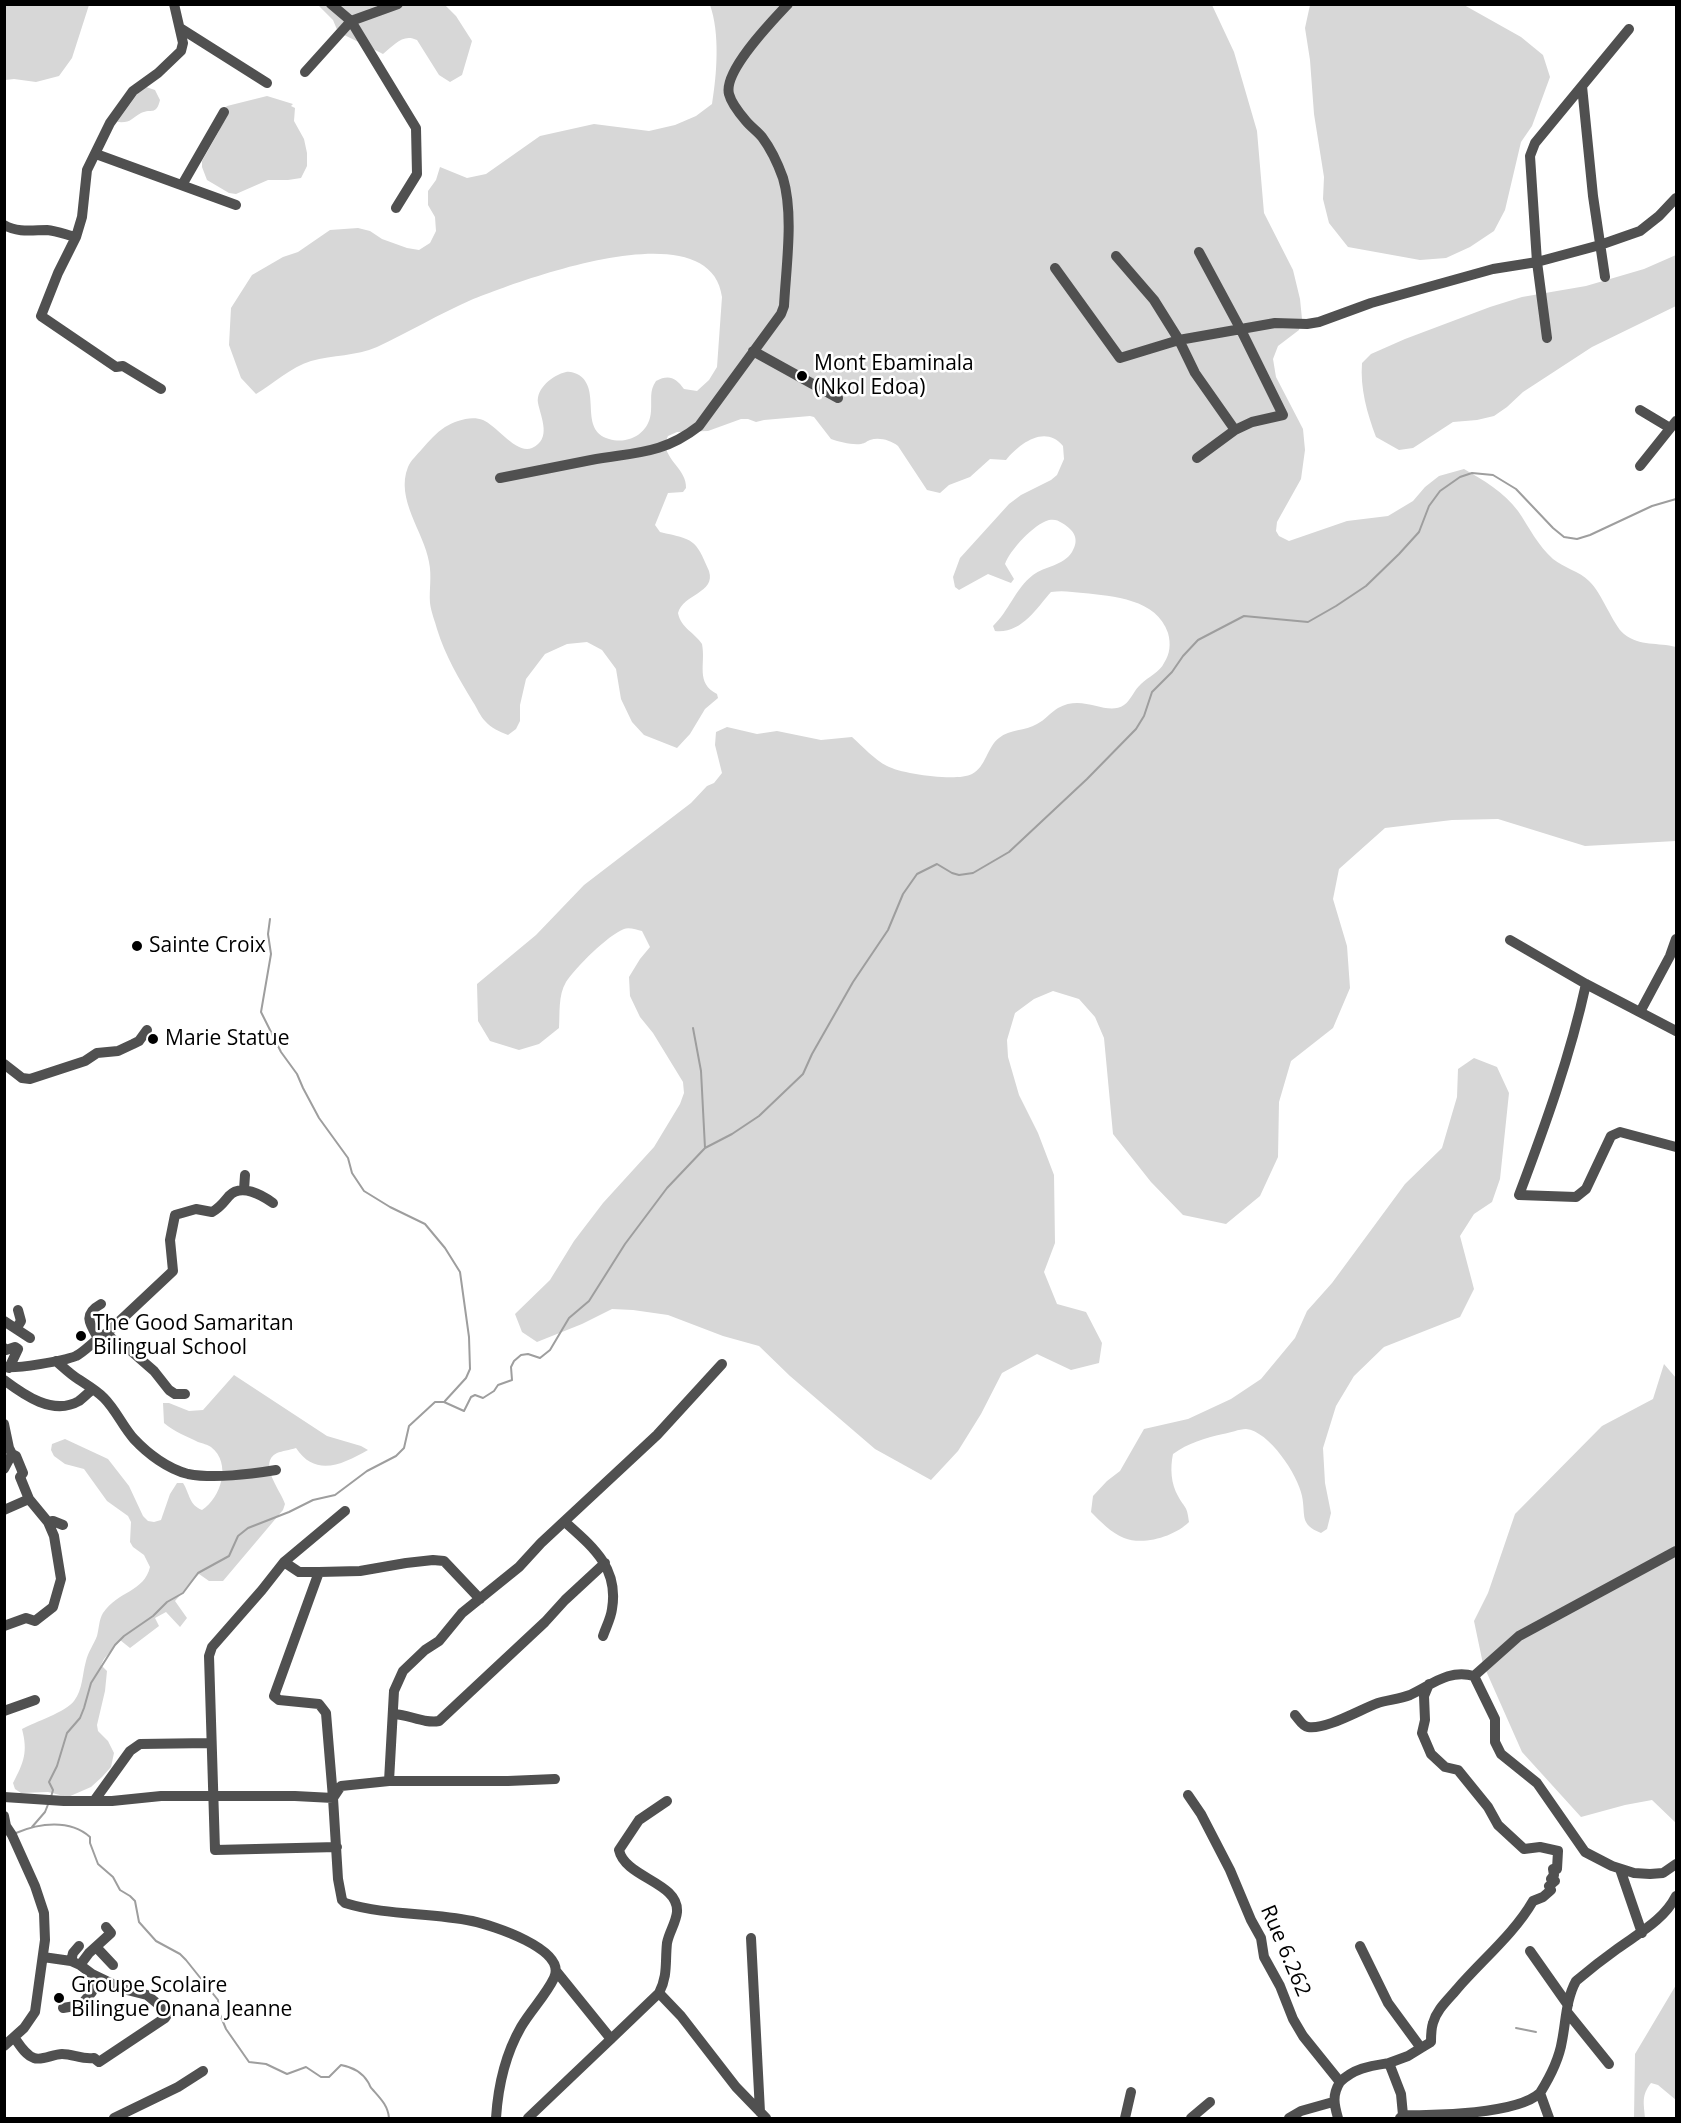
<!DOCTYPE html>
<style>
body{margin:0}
#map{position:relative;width:1681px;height:2123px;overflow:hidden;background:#fff;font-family:"Open Sans",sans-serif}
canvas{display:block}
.frame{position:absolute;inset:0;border:6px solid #000;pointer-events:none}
</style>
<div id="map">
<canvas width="1681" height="2123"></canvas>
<div class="frame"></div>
</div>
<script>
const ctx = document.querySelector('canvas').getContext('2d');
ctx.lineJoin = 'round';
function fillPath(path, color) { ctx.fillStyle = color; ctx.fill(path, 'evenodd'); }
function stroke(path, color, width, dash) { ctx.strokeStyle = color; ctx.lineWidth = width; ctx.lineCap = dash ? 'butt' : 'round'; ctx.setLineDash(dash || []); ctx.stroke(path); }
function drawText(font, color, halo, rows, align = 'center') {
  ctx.font = font + ' "Open Sans",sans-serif'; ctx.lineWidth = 5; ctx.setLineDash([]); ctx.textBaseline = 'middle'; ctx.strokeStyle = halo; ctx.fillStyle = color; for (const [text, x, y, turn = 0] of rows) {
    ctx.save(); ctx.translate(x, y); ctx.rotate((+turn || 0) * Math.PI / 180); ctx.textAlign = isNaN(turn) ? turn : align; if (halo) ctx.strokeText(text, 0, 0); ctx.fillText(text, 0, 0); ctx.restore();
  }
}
fillPath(new Path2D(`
 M4,5H89L72,58L59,76L36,82L14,79L5,80Z
 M318,5H445L456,16L472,41L462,75L450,82L439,75L417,40C403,33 394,45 383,54L377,51L338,32L333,20Z
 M710,5H1212L1234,52L1257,131L1264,213L1293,270L1300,299L1302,319L1299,330L1278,346L1273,359L1276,377L1303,429L1305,450L1301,479L1277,522L1276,531L1279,536L1289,541L1347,521L1388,516L1413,501L1425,487L1439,476L1464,469C1483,480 1504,492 1518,511C1529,527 1538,546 1553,559C1564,568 1579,571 1589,581C1602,593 1613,625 1624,634C1640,647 1658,642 1676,647V841L1585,846L1498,819L1452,820L1385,828L1339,869L1333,899L1347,946L1350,988L1333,1028L1291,1061L1279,1102L1278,1157L1260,1196L1226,1224L1183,1215L1151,1182L1113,1134L1104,1038L1095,1017L1079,999L1053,991L1034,999L1015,1013L1007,1040L1008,1057L1019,1095L1038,1133L1054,1175L1055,1243L1044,1272L1057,1304L1086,1312L1102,1343L1099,1363L1071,1370L1037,1354L1002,1373L981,1414L958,1451L931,1480L875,1449L790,1376L759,1346L723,1336L668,1315L633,1310L612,1309L582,1324L537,1342L522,1332L515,1314L550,1280L574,1241L603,1203L654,1147L680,1104L684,1093L683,1082L653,1033L640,1017L630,996L629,977L640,959L650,947L642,931C637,930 629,927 624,929C608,935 575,968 566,982C558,995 560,1014 559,1028L539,1044L519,1050L490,1041L478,1021L477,984L536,935L584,885L691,803L707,786L714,783L722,773L715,745L716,732L727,727L757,734L777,731L821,740L852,737C862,746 875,760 887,766C902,774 957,782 972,774C986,767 987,747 999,738C1010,729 1025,731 1037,724C1045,720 1051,712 1058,708C1084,693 1106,717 1124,705C1131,700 1134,690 1141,684C1148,677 1160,672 1164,663C1170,654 1171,644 1168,633C1157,599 1113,596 1083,593C1072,592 1063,590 1051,592C1036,609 1021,634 995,631L993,626C1009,611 1015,589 1033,575C1045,566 1063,566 1072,552C1080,539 1074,530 1062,523C1058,520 1054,519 1049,520C1034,524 1010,550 1005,564L1014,579L1011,583L988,574L959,590L955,587L953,577L960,558L1009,504L1021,495L1051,480L1057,475L1064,459L1063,446C1045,424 1019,444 1006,460L990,459L970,477L949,485L940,493L927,490L898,446C890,440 879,437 870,440C865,442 866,443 861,444C851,445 840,442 831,439L814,417L810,416L764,420L756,422L748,419H741L708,431L677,432L668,436L665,443C666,461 687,470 686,488L683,492L668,493L655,525L660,532C694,540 695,538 709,571C716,593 683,594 678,613C681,628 694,632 702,644C706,664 695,683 717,694L718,698L705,709L690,734L677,748L644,735L632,722L621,699L616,669L602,650L587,642L567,644L545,654L526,679L520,705V721L516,729L508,735C500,732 491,728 485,721C480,716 477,708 473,702C459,679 445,655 437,629C435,621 431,612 430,603C429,590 432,576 429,562C424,532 395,499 408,467C411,460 417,455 422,449C429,441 436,433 445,427C455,421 471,415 483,420C497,426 517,455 532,448C552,439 541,418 538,403C536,388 553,375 566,372C570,371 575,373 579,375C602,390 578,430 609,439C629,445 650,433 651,411C652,399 649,391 656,381C669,374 676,378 684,389L697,391L709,380L717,367L722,297C710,208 519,281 471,300C439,314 409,332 377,347C356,356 333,355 311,361C291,367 273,384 256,394L241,378L229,345L231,308L252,275L283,257L298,252L330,230L358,228L370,231L382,239L407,248L419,250L430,243L436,231L435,217L428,205V191L436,180L440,167L467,178L486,174L540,136L594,124L649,131L675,125L696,116L712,104C717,74 720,33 710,5Z
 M1310,5H1464L1521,37L1543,55L1550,77L1532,126L1521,142L1505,210L1494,231L1470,247L1446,258L1420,260L1348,247L1329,223L1323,199L1324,177L1314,114L1310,60L1305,28Z
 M143,86L155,90L160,100C156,116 152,108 141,113C130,119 132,123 117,122Z
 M267,96L293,104L291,106L295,108L294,121L304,139L307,153V166L301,178L288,180H268L236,194L229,193L207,180L202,167V161L219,131L222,111L227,106Z
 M1676,255V306L1592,347L1523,392L1507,407L1494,416L1477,420L1453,422L1413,448L1399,450L1376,437C1367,413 1360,388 1362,363L1371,354L1405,339L1490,307L1522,297L1586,286L1644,269Z
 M1474,1058L1497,1067L1509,1093L1500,1179L1492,1202L1474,1214L1460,1236L1474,1289L1460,1317L1384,1347L1354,1376L1336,1406L1323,1448L1325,1483L1331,1513L1327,1529L1321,1533C1299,1524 1306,1516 1302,1496C1298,1475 1269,1431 1246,1429C1239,1429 1230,1433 1223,1434C1205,1438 1188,1443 1173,1454C1170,1468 1171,1484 1178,1496C1185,1509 1187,1505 1189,1522C1175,1536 1144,1546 1124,1538C1111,1533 1100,1521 1091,1512L1093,1496L1107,1481L1120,1471L1144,1429L1188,1419L1231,1399L1261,1379L1295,1338L1307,1311L1332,1283L1405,1184L1442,1148L1457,1097L1458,1069Z
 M1664,1364L1676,1378V1823L1652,1800L1625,1805L1581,1817L1522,1752L1483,1664L1474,1621L1488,1593L1515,1514L1602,1426L1653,1399Z
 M234,1375L327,1436L361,1446L368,1450C343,1464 316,1478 296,1448C290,1450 282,1451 277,1453C257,1463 281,1491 285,1504L283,1510L223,1581H209L199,1574L175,1601L187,1618L180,1627L166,1612L155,1618L159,1626L130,1648L120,1640L104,1659L101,1665L107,1671L105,1691L97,1725L98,1731L108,1741L114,1753L111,1767L102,1777L91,1787L68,1797L48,1792L21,1793L15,1789L13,1783C24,1762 28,1752 22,1729C35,1722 66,1712 74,1701C83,1689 82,1675 86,1661C88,1652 94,1644 97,1636C99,1629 99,1619 103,1613C118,1591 144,1592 150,1567L144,1555L133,1547L130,1542L131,1522L128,1516L107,1501L84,1469L65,1464L54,1456L51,1450L52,1444L65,1439L108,1459L129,1486L143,1516L148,1521L154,1522L161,1520L170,1494L177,1483H183C190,1494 189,1505 202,1510C221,1498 232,1463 211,1447C208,1445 202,1443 198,1442C186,1436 175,1432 164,1423L163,1403H169L189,1411L203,1410Z
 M1676,1985V2100L1658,2085L1651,2083C1641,2096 1644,2103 1645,2118H1634L1635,2054Z`), '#d7d7d7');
stroke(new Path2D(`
 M270,919L268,934L271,954L261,1012L281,1052L297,1074L303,1088L319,1118L348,1158L352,1173L364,1191L390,1207L425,1224L445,1248L460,1272L469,1337L470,1369L466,1378L445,1401
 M693,1028L701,1071L705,1148
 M51,1797L53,1790L49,1782L57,1766L67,1733L80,1718L84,1708L91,1683L115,1645L124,1636L153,1616L167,1602L183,1593L198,1573L229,1556L238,1536L248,1528L289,1512L313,1500L335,1495L367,1471L396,1456L404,1448L409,1426L435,1402H444L464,1411L471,1397L475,1395L483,1398L494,1391L498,1385L512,1380L511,1367L514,1361L521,1355L528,1354L540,1358L550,1350L569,1318L589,1301L625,1244L667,1188L705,1148L732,1134L759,1116L803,1074L812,1054L853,982L888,930L903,894L917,874L937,864L952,873L959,875L973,873L1009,852L1087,779L1136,729L1144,716L1152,692L1172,672L1183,656L1198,640L1244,616L1308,622L1336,606L1366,586L1399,554L1419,532L1429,506L1440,491L1460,477L1472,473L1493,475L1516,489L1553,528L1564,537L1577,539L1590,535L1652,506L1676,499
 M32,1827L45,1812L49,1802
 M16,1833C39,1823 70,1819 90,1837V1843L98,1864L113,1877L120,1890L130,1896L135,1901L139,1922L156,1941L180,1954L186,1960L218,2000L219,2012L226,2029L249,2062L266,2064L287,2074L306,2067L321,2077H329L341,2065C352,2067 362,2072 368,2082C371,2087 369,2086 373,2090C381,2099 388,2106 389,2118
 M1516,2028L1536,2032`), '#9e9e9e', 2);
stroke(new Path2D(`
 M331,4L351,21L416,128L417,174L396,208
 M180,28L267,83
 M305,72L351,21L398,4
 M1582,86L1593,196L1605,277
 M96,154L236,205
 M182,185L224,112
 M4,225C18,233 33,230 47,230C57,231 67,235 76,237
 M1116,256L1154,300L1179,340L1195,373L1235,430
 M1055,268L1120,358L1179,340L1275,323L1307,324L1319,322L1371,303L1493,269L1537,262L1600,245L1640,231L1659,216L1676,198
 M1547,338L1537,262L1530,156L1535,143L1629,29
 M753,351L838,398
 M161,389L123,366L116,367L41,316L58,273L76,237L82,217L87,170L110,123L133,91L158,73L181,51L183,43L174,4
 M1640,410L1670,428
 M1197,458L1235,430L1252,422L1283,415L1241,330L1199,252
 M1640,466L1676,421
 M500,478C530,472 561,466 591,460C634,452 662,455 699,426L781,314L784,306C786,267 794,215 783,178C778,164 771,149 762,137C757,131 751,127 746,121C740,114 731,102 729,94C723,71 773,20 788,4
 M1510,940L1586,984L1676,1031
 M1586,984C1570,1057 1545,1126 1519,1195L1576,1197L1586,1189L1611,1136L1620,1132L1676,1147
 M1640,1012L1670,956L1676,939
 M4,1064L22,1078L30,1079L85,1061L97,1053L118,1051L133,1044L139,1041L147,1030
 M244,1190L245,1175
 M4,1321L30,1338
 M16,1329L21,1321L18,1310
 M107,1333L117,1344L130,1350L154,1371L169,1390L175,1394H185
 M98,1338C89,1323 83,1314 101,1304
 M4,1348L6,1350L15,1347L18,1349L9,1368
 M56,1361C63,1367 70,1374 78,1379C87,1385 96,1390 104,1398C116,1410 123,1427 134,1439C148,1454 168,1469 188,1474C215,1479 250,1474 276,1470
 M4,1367C16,1369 64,1361 76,1356C87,1350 95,1339 107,1333L173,1271L170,1240L175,1215L196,1209L212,1212C220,1208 224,1202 229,1196C241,1183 262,1195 273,1203
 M4,1380C24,1395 53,1416 79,1401C84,1397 89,1392 93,1389
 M4,1424L9,1448L12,1454L16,1456L23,1473L20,1477L29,1499L48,1522L54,1536L61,1579L53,1607L35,1621L26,1618L4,1626
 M4,1469L12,1454
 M4,1510L29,1499
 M48,1522L53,1521L63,1525
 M565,1522C593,1547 619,1568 612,1609C611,1618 606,1627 603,1636
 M284,1562L299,1572H319L360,1571L406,1563L433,1560L444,1561L480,1599
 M319,1572L274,1696L279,1700L319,1704L326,1713L333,1798
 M1474,1676L1519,1636L1676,1551
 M4,1711L35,1700
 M393,1714C408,1714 424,1724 439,1721L545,1622L565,1600L605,1563
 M1295,1715C1299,1719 1302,1726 1308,1727C1326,1730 1361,1709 1378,1703C1388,1700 1400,1699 1410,1695C1432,1685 1448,1669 1474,1676L1495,1719V1742L1501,1754L1537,1783L1585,1852L1612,1866L1634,1873L1650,1874L1663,1873L1676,1864
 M389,1781H508L555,1779
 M1188,1795L1201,1814L1230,1870L1251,1920L1261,1938L1264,1957L1280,1986L1293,2019L1303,2036L1340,2082C1332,2095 1334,2104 1338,2118
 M4,1797L64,1801H112L161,1796H295L333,1798L338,1879L342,1900L345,1903C387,1916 430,1912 472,1921C491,1925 568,1949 554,1978C546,1995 531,2010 521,2027C505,2055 498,2087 496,2118
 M333,1798L341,1786L389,1781L394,1691L403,1671L425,1650L439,1641L462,1613L519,1567L541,1543L657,1435L722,1364
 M94,1801L130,1751L140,1744L210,1743
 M667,1801L639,1820L619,1850C625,1878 679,1882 677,1912C676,1923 669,1932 667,1943C665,1962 668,1976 659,1993L681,2016L736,2087L766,2118
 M4,1816L6,1826L12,1835L35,1886L44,1913L45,1940L35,2012L24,2028L4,2046
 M337,1847L215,1850L209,1656L212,1647L262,1590L284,1562L345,1511
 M1620,1869L1642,1933
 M751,1938L760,2112
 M1360,1946L1388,2003L1421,2048L1408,2056L1389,2063L1401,2094L1403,2115L1400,2118
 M97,1948L113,1965
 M1530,1951L1568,2005
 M71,1961L73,1953L79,1946
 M80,1965L89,1953L111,1933L106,1927
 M556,1971L611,2039L659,1993
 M63,2008L81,2005L92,1992L97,1977
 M1567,2012L1609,2064
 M14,2037C19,2044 25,2055 34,2058C42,2061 53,2054 62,2054C73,2054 83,2060 94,2058L99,2062L165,2018L167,2015L165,2010L147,1995L123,1989L92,1974L80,1965L71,1961L43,1957
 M1421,2048L1431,2042C1431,2036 1431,2029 1433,2023C1437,2009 1448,2000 1457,1989C1482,1960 1514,1934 1533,1901L1543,1897L1551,1890L1549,1886L1555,1881L1551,1879L1554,1875L1553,1869H1557L1558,1851L1540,1847L1524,1849L1498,1825L1488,1807L1458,1770L1445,1767L1431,1754L1422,1733L1425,1720L1424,1696L1429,1684
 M1340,2082C1354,2068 1370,2066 1389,2063
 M1403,2115C1435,2116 1517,2114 1540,2093
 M114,2118L178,2087L203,2071
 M528,2118L611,2039
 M1125,2118L1131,2092
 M1191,2118L1210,2102
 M1289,2118L1301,2111L1333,2102
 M1549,2118L1540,2093C1550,2077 1559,2060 1562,2041C1566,2021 1566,1999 1576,1981C1589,1970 1603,1959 1617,1949C1639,1933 1664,1920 1676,1896`), '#505050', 10);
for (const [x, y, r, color] of [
 [802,376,6,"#000"],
 [137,946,6,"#000"],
 [153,1039,6,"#000"],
 [81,1336,6,"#000"],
 [59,1998,6,"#000"]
]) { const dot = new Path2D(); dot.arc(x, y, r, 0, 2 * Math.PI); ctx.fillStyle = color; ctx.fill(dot); stroke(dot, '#fff', 2); }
drawText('21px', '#000', '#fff', [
 ["Mont Ebaminala",814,364],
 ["(Nkol Edoa)",814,388],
 ["Sainte Croix",149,946],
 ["Marie Statue",165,1039],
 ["The Good Samaritan",93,1324],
 ["Bilingual School",93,1348],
 ["Groupe Scolaire",71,1986],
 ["Bilingue Onana Jeanne",71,2010]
], 'left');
drawText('21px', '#000', '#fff', [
 ["Rue 6.262",1285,1951,67]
]);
</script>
